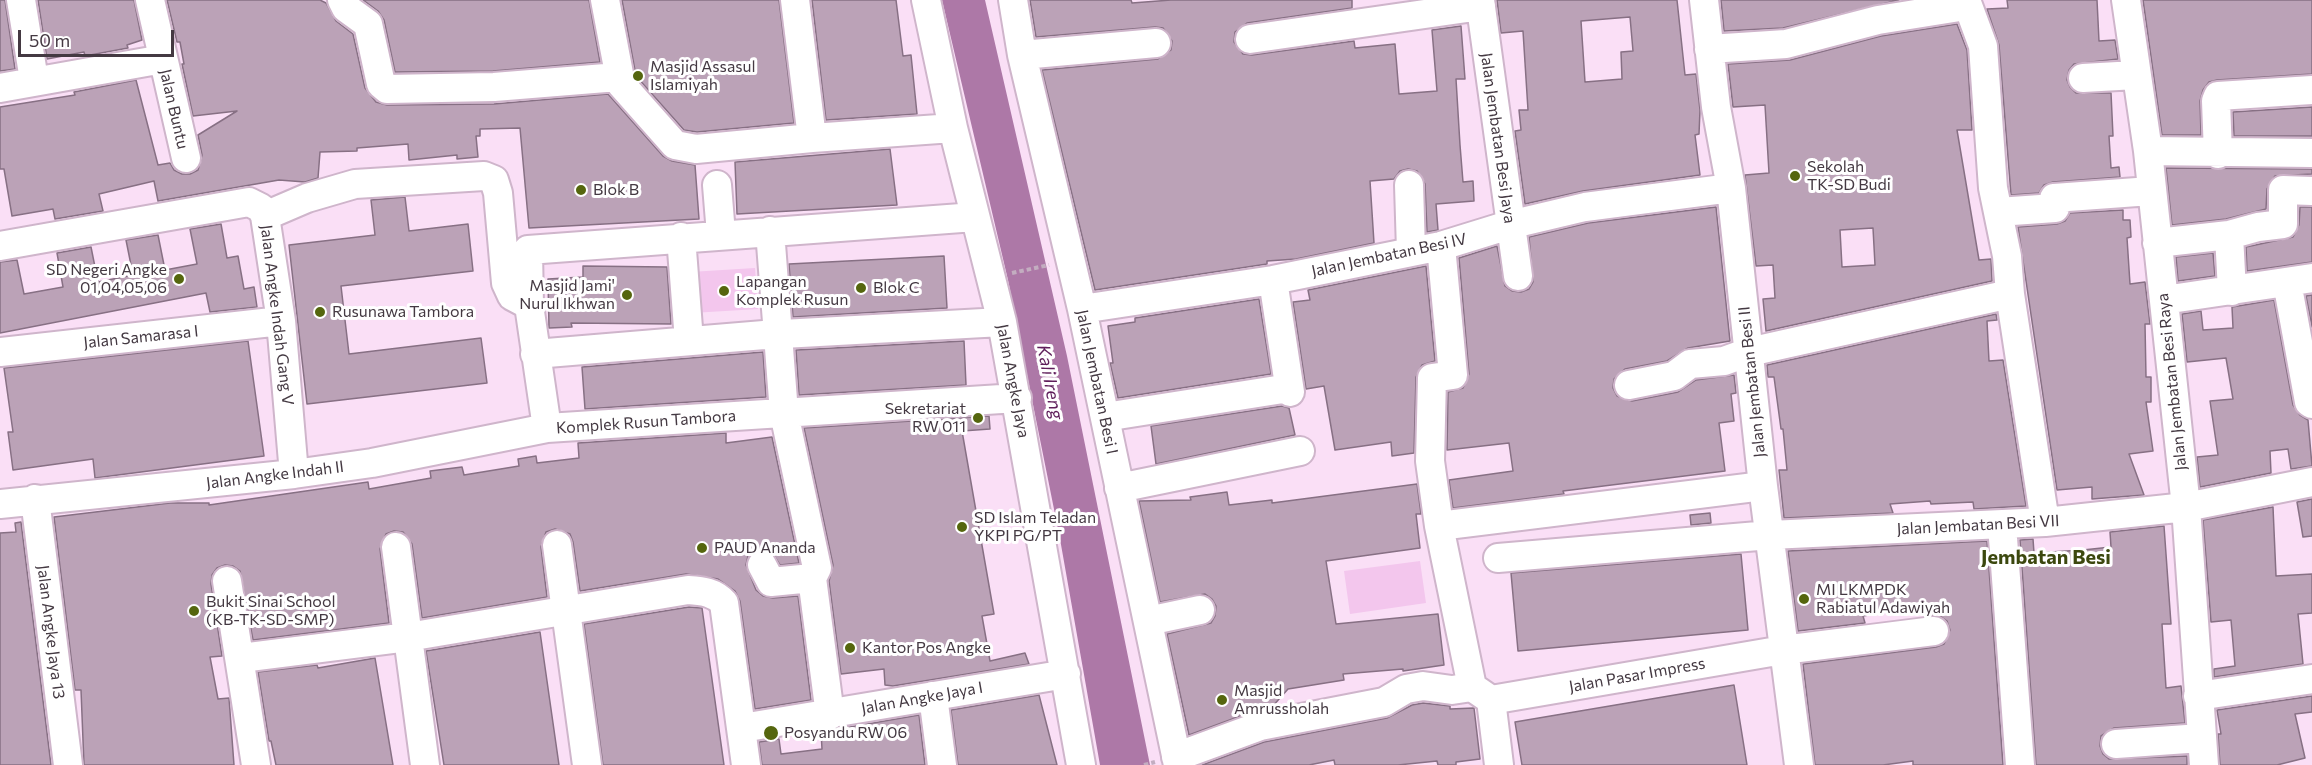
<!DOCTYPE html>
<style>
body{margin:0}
#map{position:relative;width:2312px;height:765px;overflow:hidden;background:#fadff6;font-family:Commissioner,sans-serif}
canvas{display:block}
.scale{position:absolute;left:18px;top:30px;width:156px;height:27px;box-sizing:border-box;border:3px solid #443942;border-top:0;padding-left:8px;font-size:18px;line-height:21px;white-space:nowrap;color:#443942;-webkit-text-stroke:4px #fff;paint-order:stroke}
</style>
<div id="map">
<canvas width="2312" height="765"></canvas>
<div class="scale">50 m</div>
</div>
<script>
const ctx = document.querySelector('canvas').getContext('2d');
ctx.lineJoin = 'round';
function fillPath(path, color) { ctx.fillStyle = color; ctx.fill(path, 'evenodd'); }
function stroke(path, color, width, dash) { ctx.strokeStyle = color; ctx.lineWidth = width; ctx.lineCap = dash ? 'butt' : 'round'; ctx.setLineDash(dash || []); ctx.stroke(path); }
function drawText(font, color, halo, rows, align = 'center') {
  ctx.font = font + ' Commissioner,sans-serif'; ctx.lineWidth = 6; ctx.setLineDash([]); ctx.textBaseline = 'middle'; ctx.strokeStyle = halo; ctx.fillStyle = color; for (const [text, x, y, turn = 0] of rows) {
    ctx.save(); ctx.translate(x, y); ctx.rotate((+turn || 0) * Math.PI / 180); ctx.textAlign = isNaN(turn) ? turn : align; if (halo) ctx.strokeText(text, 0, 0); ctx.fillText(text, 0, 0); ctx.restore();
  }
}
fillPath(new Path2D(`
 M755,268L758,309L692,313L690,272Z
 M1420,561L1426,603L1350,614L1344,571Z`), '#f3c6ed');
fillPath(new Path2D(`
 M942,0H985L1067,356L1150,765H1100L1060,539L1008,280Z`), '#ad78a7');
const building = new Path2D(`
 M0,0H5L15,69L0,71Z
 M38,0H134L142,40L127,45L128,48L85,56L84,52L47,59Z
 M167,0H320L326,3L336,21L353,34L365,88L376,102L387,105L494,104L608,94L663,156L672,161L695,165L699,219L529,228L520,128L480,129V136H476L478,157L457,159V155L409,160L408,144L357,148V151L320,152L318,178L305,182L279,180L158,201L154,181L99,194L103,211L55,219L53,209L12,216L4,169H0V107L75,95L74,92L136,80L158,165L170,163L174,170L182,174H190L198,170L202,155L198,135L237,111L193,116L182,64H184L180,42H177Z
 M363,0H589L600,62L493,71L395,72L384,20L378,11Z
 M622,0H779L794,123L697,132L684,130L636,76Z
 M812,0H896L903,56L911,55L917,114L826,120Z
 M1030,0H1131L1132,3L1171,0H1352V8L1247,23L1235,32L1234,42L1243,54L1252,55L1354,41L1355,48L1395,44L1399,94L1437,91L1432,30L1461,26L1465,79H1456L1460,145L1463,182L1473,181L1474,201L1436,204L1438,230L1427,232L1425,184L1417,171L1408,169L1400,171L1394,179L1370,181L1374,243L1296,259L1267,261V264L1095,290L1042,70L1158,59L1171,50L1172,41L1163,28L1155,27L1036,37Z
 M1497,0H1677L1685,75L1696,74L1700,110L1699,134L1695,135L1700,175L1583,191L1525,204L1515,131L1521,130L1519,110H1528L1523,31L1501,33ZM1630,17L1633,51L1621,52L1622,79L1585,82L1581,21Z
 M1721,0H1899L1783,28L1724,31Z
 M2007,0H2097L2099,41L2115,40L2118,59L2074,64L2069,70L2067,80L2070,87L2076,93H2111L2113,136H2109L2111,168L2119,167L2120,177L2053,182L2044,185L2039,193L2011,195L1999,45L1987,9L2008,8Z
 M2143,0H2312V74L2217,80L2209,82L2203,90L2200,101L2201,135H2162Z
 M1957,24L1967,50L1972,130H1957L1979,260L1991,259L1992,281L1766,331L1763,299L1775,298L1773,265L1756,266L1745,175L1769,173L1765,105L1733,107L1728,64L1790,60L1881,36ZM1873,228L1875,265L1842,267L1840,230Z
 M2312,107V136H2234L2233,112Z
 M890,149L897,205L737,214L735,162Z
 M2166,168L2312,169V174L2275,176L2267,189L2266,209L2226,219L2172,225Z
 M405,197L409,231L468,224L473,271L341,286L349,354L481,338L487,383L307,404L289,245L375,235L371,200Z
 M1716,207L1730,341L1688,348L1667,361L1625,369L1614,379L1613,388L1617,396L1632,401L1678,392L1696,380L1734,375L1736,393L1731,394L1734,421L1719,423L1725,471L1563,491L1564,494L1453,508L1449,480L1513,471L1509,443L1447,450L1448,392L1463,388L1469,374L1459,258L1497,246L1505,286L1512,291L1521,292L1529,289L1533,282L1529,237L1588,223Z
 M2300,207H2312V262L2247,271L2246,247L2293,237L2299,225Z
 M2123,210V220H2130L2131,237L2127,238L2130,284L2145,282L2150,324H2145L2146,377H2151V402H2146L2153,451L2129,454L2144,495L2092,499V487L2057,490L2018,227L2057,224L2065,221L2070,213Z
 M221,224L227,258L238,256L244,289L254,287L257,307L210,312L206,293L0,333V262L17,260L24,294L63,287L57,253L91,247L98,282L133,275L126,240L158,235L165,270L197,264L190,229Z
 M2213,253L2215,276L2178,281L2176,257Z
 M944,256L947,308L793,317L789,264Z
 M583,266L667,267L671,324L571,323L572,327L549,328L548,279L583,277Z
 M1426,266L1435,361L1422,365L1416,377L1414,453L1392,456L1391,442L1335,450L1324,386L1306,389L1293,302L1310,300L1308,290Z
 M2312,295V327L2306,296Z
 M1259,299L1271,374L1118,398L1110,363H1113L1108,326L1135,322V318Z
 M2274,300L2293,405L2300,415L2308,420L2312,466L2291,469L2288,449L2270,451L2271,473L2200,487L2197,457L2218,455L2210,401L2233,399L2226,358L2187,362L2182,314L2201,311L2203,330L2233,328L2232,307Z
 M1996,314L1997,320L1987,321L1989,361L2003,360L2026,506L1974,509L1973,502L1931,504L1930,501L1890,504L1893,513L1784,518L1779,470H1787L1783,429H1781L1774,377H1768L1767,365Z
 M248,341L264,456L95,478L93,459L13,470L8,432H13L4,368Z
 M964,341L966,385L799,395L796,350Z
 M763,352L766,397L585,409L582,367Z
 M1282,406L1289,408L1295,435L1156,464L1151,426Z
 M989,416L990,429L962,431L994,614L982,616L990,661L1025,653L1029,664L893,686L885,685L884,669L841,674L829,581L833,565L804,428Z
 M726,433V443L772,437L799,563L780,565L771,551L762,549L748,556L746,565L756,590L763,596L773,598L798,596L811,700L755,709L740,601L735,591L718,579L686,574L580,591L573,542L570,534L555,529L546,532L541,547L547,597L422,618L412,544L403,532L394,531L386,534L380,549L389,623L253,640L240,571L233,566L225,565L217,568L212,575L211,584L222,656L210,657L218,699L229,698L234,765H84L81,690H75L54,517L170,503H209V505L368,482L369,489L431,478L430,471L462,467L464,475L519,466L518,459L536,456L537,463L579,458L578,443Z
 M1417,484L1421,514H1416L1420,548L1326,561L1336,624L1438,614L1444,665L1403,671V669L1343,674L1344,680L1288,689L1272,707L1254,711L1189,735L1167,634L1211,623L1215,616L1216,606L1212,599L1205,594L1160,602L1139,501L1191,500L1190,497L1227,492L1229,505L1272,500V503Z
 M2312,499V536L2303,537L2297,502Z
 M2273,507L2276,576L2312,574V613L2298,614L2303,664L2214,677V669L2235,666L2231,620L2211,622L2203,520Z
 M1710,513L1711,523L1691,525L1690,515Z
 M21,522L51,765H0V533L16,532L15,523Z
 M2164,526L2171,624H2162L2166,688L2181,686L2185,723L2114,728L2101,736L2100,746L2103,754L2109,759L2187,756V765H2036L2020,540L2033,539L2034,553L2083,550L2111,547L2110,532Z
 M1987,541L2003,765H1913V761L1883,765H1815L1803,664L1936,647L1944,644L1950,630L1947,621L1940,616L1931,615V604L1863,616L1865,623L1798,631L1788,551Z
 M1741,554L1748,630L1518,651L1511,573Z
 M689,607L702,608L724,765H603L584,624Z
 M540,632L559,765H444L426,651Z
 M375,658L393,765H276L271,741H269L258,672L317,665L318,668Z
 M1734,685L1747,765H1522L1515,722Z
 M1039,695L1057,765H958L951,710Z
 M2312,696V712L2295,714L2305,758L2277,765H2220L2218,734H2221L2217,710Z
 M1423,703L1450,706V709L1474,708L1480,759L1456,762V765H1438L1437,761L1398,765H1335L1334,760L1309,765H1202L1264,742L1387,718L1412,705Z
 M919,715L925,765H762L759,742L779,739L781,754L822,749L821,732Z`);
fillPath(building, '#bba2b7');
stroke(building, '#877084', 1.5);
const minor = new Path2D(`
 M21,0L34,80
 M150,0L186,158
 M342,0L346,8L368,24L381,84L387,89L494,87L618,77
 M605,0L621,84L675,145L696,149L812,138L795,0
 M926,0L953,128L1002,322L1081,765
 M1013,0L1022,55L1082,309L1178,765
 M1480,0L1518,276
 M1704,0L1716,107L1731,188L1763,486L1799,765
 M2126,0L2148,151L2186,507L2204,765
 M1250,39L1481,6
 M1709,49L1786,44L1878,20L1966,6
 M1022,55L1156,43
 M2083,78L2136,75
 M0,88L163,59
 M812,138L953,128
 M2148,151L2312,153
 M2218,154L2216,101L2218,96L2312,90
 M717,185L721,234
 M1409,185L1411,251
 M1998,212L2055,208L2054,198L2151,191
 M265,216L307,198L355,184L484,176L494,180L498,193L506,283L512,296L529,305
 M770,231L784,413L817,568L812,578L830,715
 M2229,235L2232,291
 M681,237L689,341
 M2157,243L2229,235L2258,227L2283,224V190L2312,191
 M0,246L249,202L261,208L265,216L281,321L294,474
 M528,250L975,217
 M528,250L529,305L547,428
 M1273,280L1290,392
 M2287,282L2309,402L2312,404
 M2010,294L2045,522
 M2164,300L2312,278
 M1082,309L1273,280L1441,246L1509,225L1585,207L1731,188
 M0,352L281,321
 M535,354L764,335L1002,322
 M1629,385L1674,376L1690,364L1724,361L1749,352L2010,294L2007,256L1993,188L1983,46L1966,0
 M1105,417L1283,389
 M1119,488L1300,451
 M35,499L68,765
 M0,504L294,474L372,463L547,428L1017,398
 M2002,525L2020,765
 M1439,526L1763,486
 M557,545L587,765
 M396,547L425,765
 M1498,558L1770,535L2045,522L2186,507L2312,482
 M762,565L771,582L812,578
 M227,581L256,765
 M1148,621L1200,610
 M241,658L408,637L688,590C703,591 714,592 724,603L746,765
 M1475,689L1491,700L1499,765
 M933,696L942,765
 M2198,696L2312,679
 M1491,700L1783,650L1934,631
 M742,728L1066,674
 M2116,744L2201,738
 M1176,757L1260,726L1384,702L1406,689L1423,686L1452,690L1472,687L1439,526L1430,461L1432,378L1453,375L1441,246`);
stroke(minor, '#cfb5cb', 32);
stroke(new Path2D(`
 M1012,273L1049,265
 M1144,765L1155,762`), '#c3adc0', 4, [4.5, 3]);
stroke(minor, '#fff', 28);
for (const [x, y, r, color] of [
 [638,76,6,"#55660e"],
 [1795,176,6,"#55660e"],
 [581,190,6,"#55660e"],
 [179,279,6,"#55660e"],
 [861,288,6,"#55660e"],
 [724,291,6,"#55660e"],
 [627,295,6,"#55660e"],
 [320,312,6,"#55660e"],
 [978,418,6,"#55660e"],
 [962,527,6,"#55660e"],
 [702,548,6,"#55660e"],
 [1804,599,6,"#55660e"],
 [194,611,6,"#55660e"],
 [850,648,6,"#55660e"],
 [1222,700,6,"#55660e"],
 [771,733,8,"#55660e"]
]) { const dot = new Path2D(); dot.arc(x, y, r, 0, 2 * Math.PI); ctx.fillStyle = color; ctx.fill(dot); stroke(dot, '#fff', 2); }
drawText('16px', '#443942', '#fff', [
 ["Masjid Assasul",650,67],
 ["Islamiyah",650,85],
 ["Sekolah",1807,167],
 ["TK-SD Budi",1807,185],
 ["Blok B",593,190],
 ["SD Negeri Angke",167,270,"right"],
 ["01,04,05,06",167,288,"right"],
 ["Lapangan",736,282],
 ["Komplek Rusun",736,300],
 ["Masjid Jami'",615,286,"right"],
 ["Nurul Ikhwan",615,304,"right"],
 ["Blok C",873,288],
 ["Rusunawa Tambora",332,312],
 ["Sekretariat",966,409,"right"],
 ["RW 011",966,427,"right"],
 ["SD Islam Teladan",974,518],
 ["YKPI PG/PT",974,536],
 ["PAUD Ananda",714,548],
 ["MI LKMPDK",1816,590],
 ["Rabiatul Adawiyah",1816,608],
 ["Bukit Sinai School",206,602],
 ["(KB-TK-SD-SMP)",206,620],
 ["Kantor Pos Angke",862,648],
 ["Masjid",1234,691],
 ["Amrussholah",1234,709],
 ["Posyandu RW 06",784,733]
], 'left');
drawText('16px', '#443942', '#fff', [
 ["Jalan Buntu",174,109,77],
 ["Jalan Jembatan Besi Jaya",1498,138,82],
 ["Jalan Jembatan Besi IV",1389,255,-12],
 ["Jalan Angke Indah Gang V",277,315,83],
 ["Jalan Samarasa I",141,337,-6],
 ["Jalan Angke Jaya",1013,381,79],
 ["Jalan Jembatan Besi I",1097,382,78],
 ["Jalan Jembatan Besi II",1752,382,-96],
 ["Jalan Jembatan Besi Raya",2172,382,-96],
 ["Komplek Rusun Tambora",646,422,-4],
 ["Jalan Angke Indah II",275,475,-7],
 ["Jalan Jembatan Besi VII",1978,525,-3],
 ["Jalan Angke Jaya 13",51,632,83],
 ["Jalan Pasar Impress",1637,675,-10],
 ["Jalan Angke Jaya I",922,698,-10]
]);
drawText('italic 18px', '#5f1f5b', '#fff', [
 ["Kali Ireng",1050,382,79]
]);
drawText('bold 20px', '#3c480f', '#fff', [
 ["Jembatan Besi",2046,557]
]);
</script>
